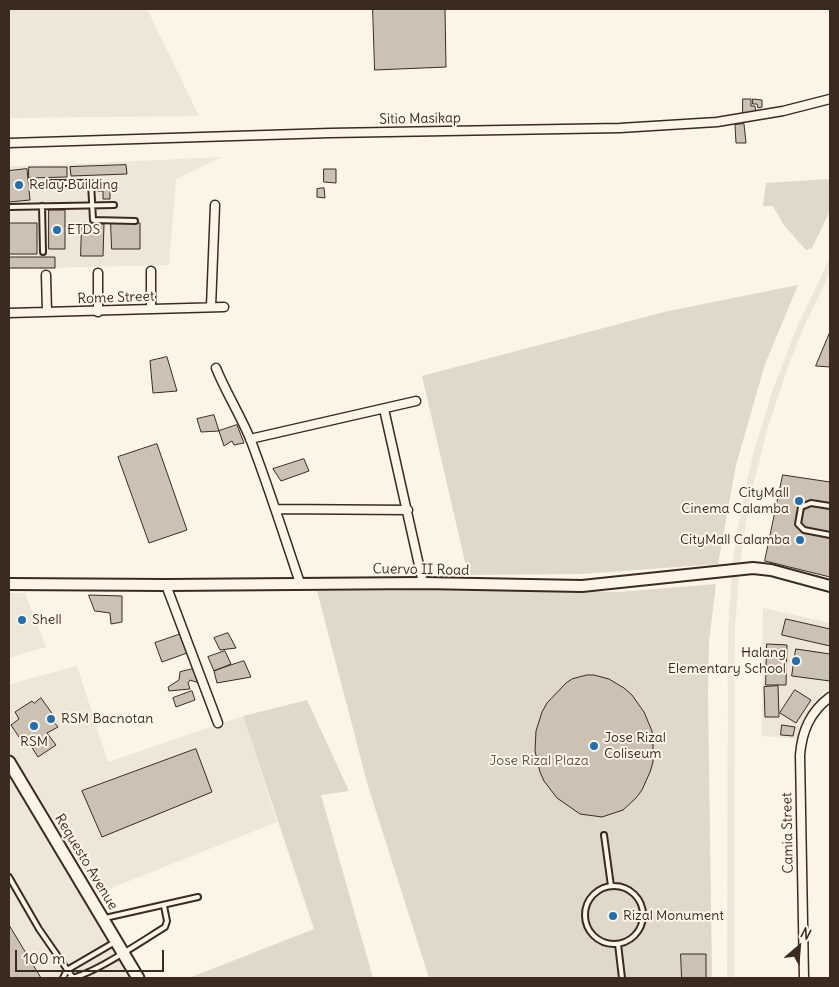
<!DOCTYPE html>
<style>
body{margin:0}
#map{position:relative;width:839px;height:987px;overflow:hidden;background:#fcf5e5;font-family:Delius,sans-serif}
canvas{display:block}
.frame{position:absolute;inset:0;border:10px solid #3b2a1e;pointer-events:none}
.north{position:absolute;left:774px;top:922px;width:50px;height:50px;-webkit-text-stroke:4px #fcf5e5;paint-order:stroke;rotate:27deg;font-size:14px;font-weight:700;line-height:20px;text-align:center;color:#3b2a1e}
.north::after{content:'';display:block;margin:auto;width:18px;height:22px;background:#3b2a1e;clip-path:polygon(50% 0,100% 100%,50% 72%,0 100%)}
.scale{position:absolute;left:15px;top:950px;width:149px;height:22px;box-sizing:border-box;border:2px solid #3b2a1e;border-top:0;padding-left:6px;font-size:15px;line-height:18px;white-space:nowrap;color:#3b2a1e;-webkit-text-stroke:4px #fcf5e5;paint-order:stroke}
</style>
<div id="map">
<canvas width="839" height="987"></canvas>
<div class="frame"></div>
<div class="north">N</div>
<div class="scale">100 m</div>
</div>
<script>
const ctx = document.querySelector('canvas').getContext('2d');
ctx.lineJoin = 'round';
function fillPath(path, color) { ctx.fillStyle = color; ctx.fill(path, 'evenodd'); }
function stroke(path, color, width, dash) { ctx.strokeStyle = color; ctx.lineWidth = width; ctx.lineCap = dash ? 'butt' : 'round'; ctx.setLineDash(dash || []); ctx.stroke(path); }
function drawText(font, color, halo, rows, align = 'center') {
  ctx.font = font + ' Delius,sans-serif'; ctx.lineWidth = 4; ctx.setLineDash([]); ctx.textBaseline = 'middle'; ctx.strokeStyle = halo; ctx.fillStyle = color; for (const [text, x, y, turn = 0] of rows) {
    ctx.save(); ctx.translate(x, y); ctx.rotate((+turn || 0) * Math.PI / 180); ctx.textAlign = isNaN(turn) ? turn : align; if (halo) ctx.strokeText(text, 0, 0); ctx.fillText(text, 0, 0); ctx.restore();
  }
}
fillPath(new Path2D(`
 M9,9H147L199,116L9,118Z
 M222,157L176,179L169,265L9,269V166L54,165Z
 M830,258V273L803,329L790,361L768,427L751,493L740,561L735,630L734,978H727L728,630L733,561L738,526L752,458L772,392L797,327Z
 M9,593H25L46,647L9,658Z
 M763,608L830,623V688L825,691L811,707L800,727L797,739L762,736Z
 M77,666L108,762L243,716L277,822L99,893L9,752V685L24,680Z
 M9,776L130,978H9Z`), '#eee6d6');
fillPath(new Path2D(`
 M830,179V211L812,248L806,250L783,224L773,206H763L766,183Z
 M798,285L765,364L736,465L718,564L583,574L468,575L422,376L664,312Z
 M716,584L709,641L708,693L712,978H429L368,786L317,591L509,589L618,592Z
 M307,700L349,791L321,795L373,978H189L314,929L243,716Z`), '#e0d8c8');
const building = new Path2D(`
 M373,9H445L446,67L375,70Z
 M743,99H751V106H755L756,114L743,115Z
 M753,99L762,100V107L758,108L757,104H753Z
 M744,124L746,143H736L735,125Z
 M126,165L127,174L71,176L70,167Z
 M29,167H67V177L29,178Z
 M27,169L30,200L9,202V171Z
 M324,169H336V183L324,182Z
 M99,183H116V191H110V199H103V191H98Z
 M324,188L325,198L317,197V189Z
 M49,210H65V249H49Z
 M9,223H37V254H9Z
 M82,223L104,224L103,256H81Z
 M111,223H140V249H112Z
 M9,257H55V268H9Z
 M830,332V367L816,366Z
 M167,357L177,391L153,393L150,361Z
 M214,415L219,431L201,432L197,419Z
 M237,425L244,443L234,445L232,441L224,446L219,431Z
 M157,444L187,530L149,543L118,457Z
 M304,459L309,471L281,481L273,469Z
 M783,475L830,482V577L765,561Z
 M89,595L122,596V622L111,624L110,613L95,611Z
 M786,619L830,629V646L782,635Z
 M228,633L236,648L220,650L214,638Z
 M181,634L187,653L162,662L155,643Z
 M767,644L787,645L786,685H766Z
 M796,649L830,654V681L792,676Z
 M225,651L231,664L214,671L208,657Z
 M244,661L251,677L217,683L214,671Z
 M193,669L199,683L190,680L188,683L190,689L169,691L168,687L179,680L180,672Z
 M587,675H594L609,679L624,688L632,695L644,712L652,731L653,742V762L650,772L642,790L636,798L623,810L602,817L580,814L557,798L544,781L540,772L535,751L536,731L542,712L547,703L566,683L572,679Z
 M778,686L779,717H765L764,687Z
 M795,690L811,700L796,723L780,713Z
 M192,691L195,700L176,707L173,698Z
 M41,698L56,719L53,721L58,727L47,733L56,745L38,757L29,743L25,746L11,725L19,719L15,712L32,701L34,703Z
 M782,725L795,727L793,736L781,735Z
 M196,749L212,792L102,837L82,791Z
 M9,925L41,978H9Z
 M681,954H706V978H682Z`);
fillPath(building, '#ccc2b3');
stroke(building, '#3b2a1e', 1);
const service = new Path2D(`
 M50,183H91L93,220L135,221
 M42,206L43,252
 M9,207L114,205
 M830,506L811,503L801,507L798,524L804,530L830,535
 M604,835L611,886
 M9,877L39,929L73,978
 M585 915a29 29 0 1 1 58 0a29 29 0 1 1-58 0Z
 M105,918L198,897
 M618,944L622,978
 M63,978L67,970L115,942
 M69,978C90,977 145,939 165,927L167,921L164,906`);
const minor = new Path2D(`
 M9,143L330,133L620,128L717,122L783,111L830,99
 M46,275L47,312
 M211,307L215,205
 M151,309V271
 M98,312V273
 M9,313L224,307
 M216,368C226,393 241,416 251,441C269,488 284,536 300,583
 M384,409L423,583
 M250,439L416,401
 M276,509L408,510
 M166,585L218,723
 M804,978L800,755C802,731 810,712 830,697`);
const tertiary = new Path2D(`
 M9,584L166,585L423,583L582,586L753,568L771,570L830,586`);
const secondary = new Path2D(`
 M9,762L138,978`);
stroke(service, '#3b2a1e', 8);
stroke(minor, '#3b2a1e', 11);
stroke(tertiary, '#3b2a1e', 14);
stroke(secondary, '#3b2a1e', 15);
stroke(service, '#fcf5e5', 4);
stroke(minor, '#fcf5e5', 8);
stroke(tertiary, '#fcf5e5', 10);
stroke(secondary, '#fcf5e5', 11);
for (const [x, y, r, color] of [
 [19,185,5,"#1f6fb2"],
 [57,230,5,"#1f6fb2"],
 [799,501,5,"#1f6fb2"],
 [800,540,5,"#1f6fb2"],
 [22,620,5,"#1f6fb2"],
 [796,661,5,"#1f6fb2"],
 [51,719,5,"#1f6fb2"],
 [34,726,5,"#1f6fb2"],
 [594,746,5,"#1f6fb2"],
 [613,916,5,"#1f6fb2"]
]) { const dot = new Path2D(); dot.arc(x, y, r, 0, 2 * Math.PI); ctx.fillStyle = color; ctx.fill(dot); stroke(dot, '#fcf5e5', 2); }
drawText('14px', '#3b2a1e', '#fcf5e5', [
 ["Sitio Masikap",420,119,-1],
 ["Rome Street",116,298,-2],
 ["Cuervo II Road",421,570,1],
 ["Camia Street",788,833,-91],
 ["Requesto Avenue",86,862,59]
]);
drawText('14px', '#3b2a1e', '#fcf5e5', [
 ["Relay Building",29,185],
 ["ETDS",67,230],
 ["CityMall",789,493,"right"],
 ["Cinema Calamba",789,509,"right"],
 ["CityMall Calamba",790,540,"right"],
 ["Shell",32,620],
 ["Halang",786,653,"right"],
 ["Elementary School",786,669,"right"],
 ["RSM Bacnotan",61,719],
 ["Jose Rizal",604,738],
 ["Coliseum",604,754],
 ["RSM",34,742,"center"],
 ["Rizal Monument",623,916]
], 'left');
drawText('14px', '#645648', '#fcf5e5', [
 ["Jose Rizal Plaza",539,761]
]);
</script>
